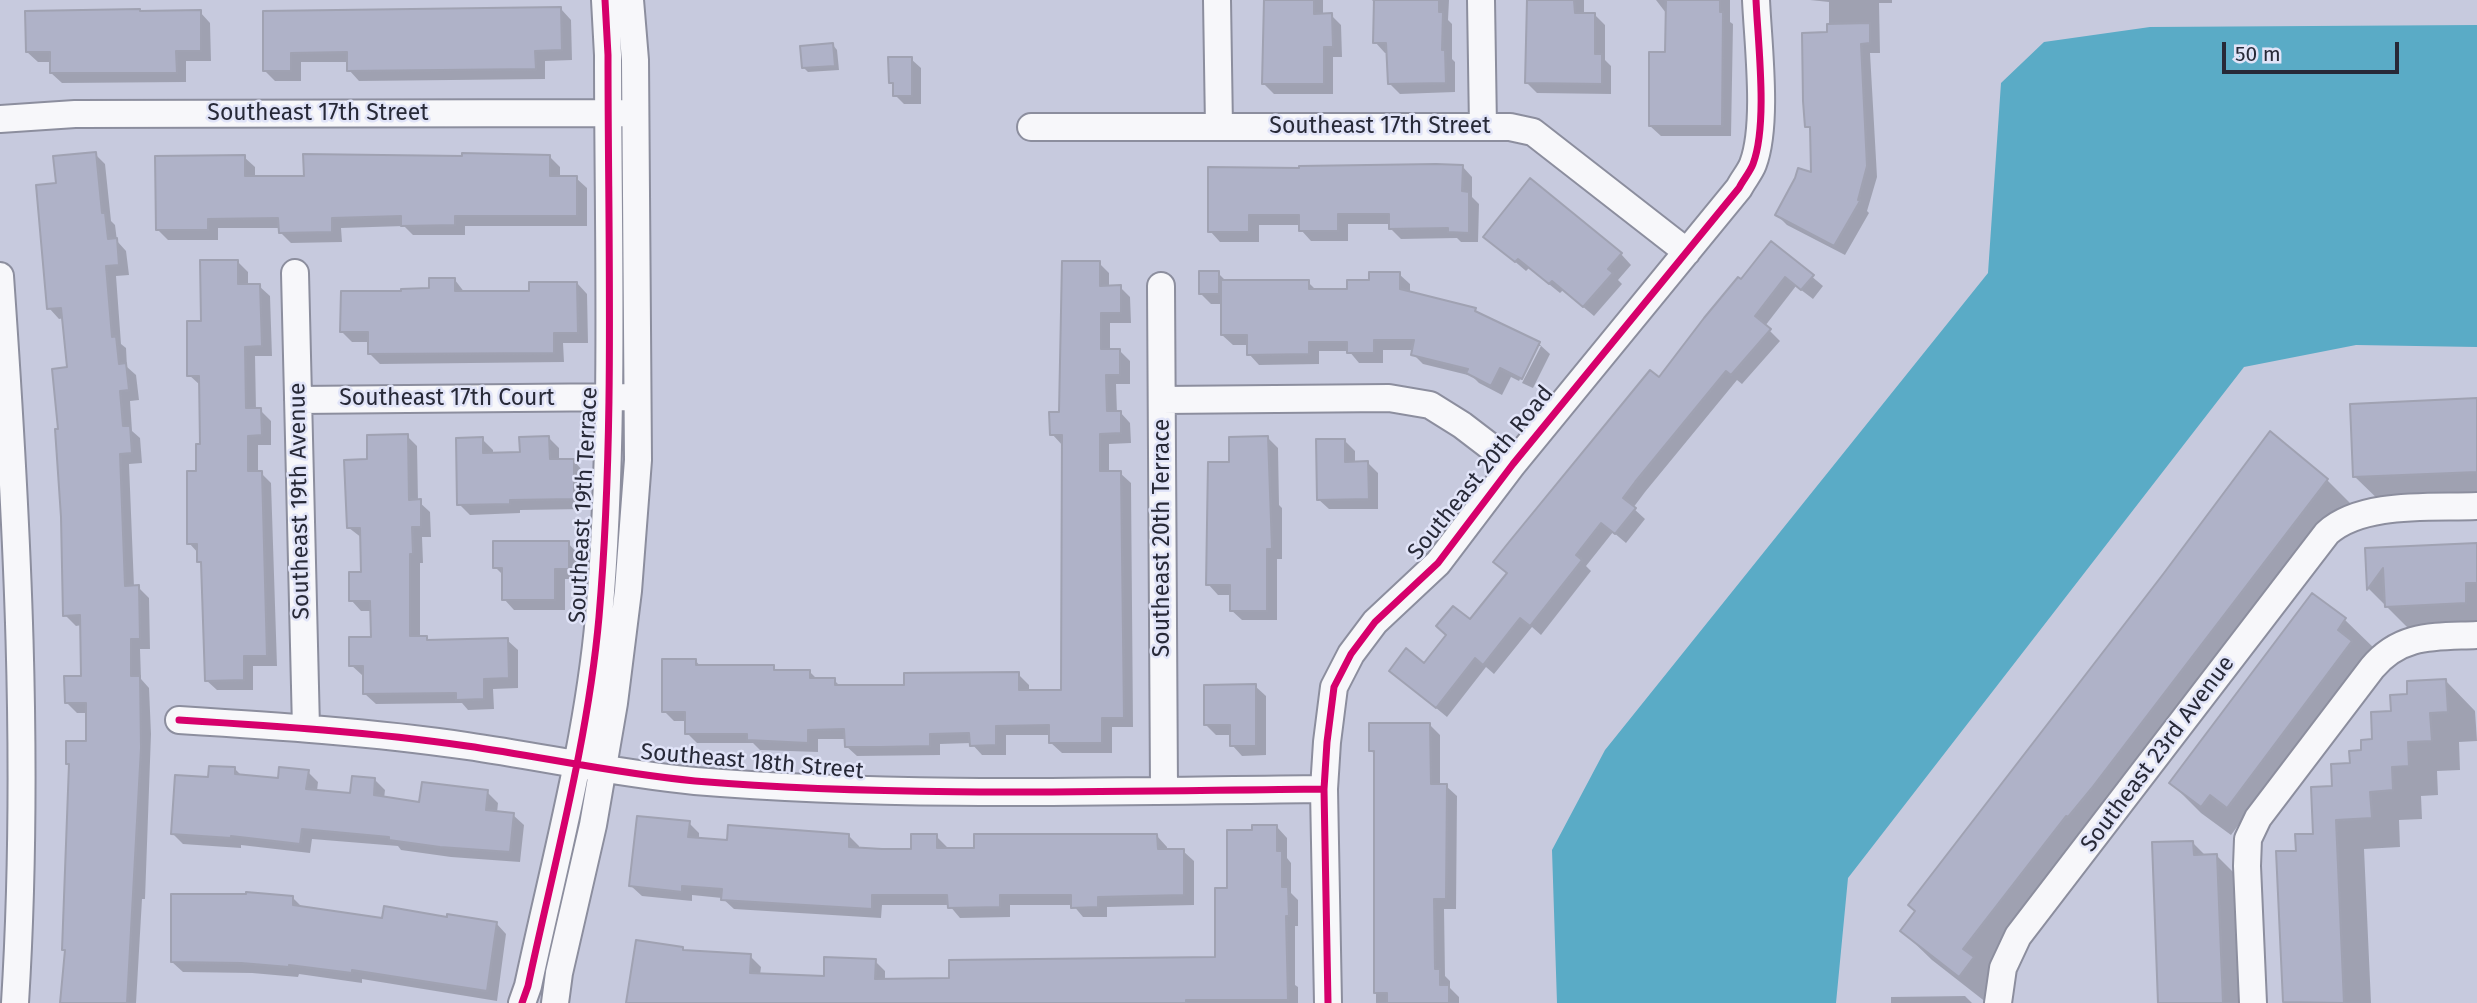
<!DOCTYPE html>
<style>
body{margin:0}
#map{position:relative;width:2477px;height:1003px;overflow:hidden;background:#c7cade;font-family:"Fira Sans",sans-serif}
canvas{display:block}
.scale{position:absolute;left:2222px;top:42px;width:177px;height:32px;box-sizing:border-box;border:4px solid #272937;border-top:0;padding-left:9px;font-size:21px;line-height:24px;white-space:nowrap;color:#272937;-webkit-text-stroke:5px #e1e4f8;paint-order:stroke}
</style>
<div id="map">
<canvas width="2477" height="1003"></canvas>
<div class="scale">50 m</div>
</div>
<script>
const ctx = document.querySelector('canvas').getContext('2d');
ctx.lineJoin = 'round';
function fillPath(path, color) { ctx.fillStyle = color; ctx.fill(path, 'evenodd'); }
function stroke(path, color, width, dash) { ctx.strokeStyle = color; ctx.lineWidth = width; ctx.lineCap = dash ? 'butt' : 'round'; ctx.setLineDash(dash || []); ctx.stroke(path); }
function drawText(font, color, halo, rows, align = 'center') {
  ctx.font = font + ' "Fira Sans",sans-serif'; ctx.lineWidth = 5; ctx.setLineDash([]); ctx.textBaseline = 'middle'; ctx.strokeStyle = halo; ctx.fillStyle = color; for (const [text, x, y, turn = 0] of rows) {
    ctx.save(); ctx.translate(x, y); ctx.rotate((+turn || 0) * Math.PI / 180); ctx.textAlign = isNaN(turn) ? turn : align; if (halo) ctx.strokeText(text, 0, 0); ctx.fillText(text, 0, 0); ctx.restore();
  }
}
fillPath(new Path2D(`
 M2477,25V347L2356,345L2244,367L1848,878L1836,1003H1557L1552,850L1605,750L1988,273L2001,83L2044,42L2150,27Z`), '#5aabc6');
fillPath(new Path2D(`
 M1265,0H1323V15H1331L1341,25L1342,57H1333V94H1274L1264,84Z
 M1372,0H1449L1448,20L1452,24V59L1455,62V92L1400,94L1390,84L1389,53H1385L1375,42L1376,5Z
 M1528,0H1584V15H1595L1605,25V60L1611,66V94L1537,93L1527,83Z
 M1656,0H1730V22L1733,24L1731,136H1661L1650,126L1667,54L1666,13Z
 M1810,0H1892V3H1879L1880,53H1870L1877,177L1867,211L1869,213L1845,255L1787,225L1777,215L1813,174L1812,131L1807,126L1829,34V2Z
 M561,9L571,20L572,60L545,61V79L359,81L349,70V62H301V81H275L265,71V13Z
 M200,12L210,23L211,61H186V82L62,83L51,73V62H38L27,52Z
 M833,45L837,50L839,70L808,72L803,67Z
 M911,59L921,68V104H904L895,95V87L891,83Z
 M95,154L105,164L111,221L115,225L117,241L126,251L129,275L116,276L121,344L126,348L127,367L136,375L139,400L130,401L132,431L140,438L142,463L129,464L134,587H138L149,598L150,649H140L141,679L149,688L151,734L145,899H142L136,1003H62L66,952L63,949L71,766L68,763L88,743V713H77L66,702L83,678L82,625L76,626L65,615L60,430L69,369L64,318L59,319L49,308L58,185Z
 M244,157L255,167V178L306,177L550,157L560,167V178H576L587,188V226H465V235H413L404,226L341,228L342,242L291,243L281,233V228H218V240H168L157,229Z
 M1462,166L1472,177V197L1479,204L1478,242H1461L1457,238L1401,239L1391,229V224H1348V241H1311L1301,230V225H1259V242H1220L1210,231L1209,169Z
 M1486,237L1621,254L1631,265L1618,280L1622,284L1594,316L1563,290L1560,293L1529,268L1526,271Z
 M1772,243L1823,286L1813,299L1796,286L1765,326L1780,341L1742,384L1737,380L1645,492L1633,508L1645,519L1626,543L1613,532L1586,566L1591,571L1541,635L1532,627L1494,674L1486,667L1447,717L1391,671L1425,665L1470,622L1659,379Z
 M237,261L248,272V286H259L270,296L272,356H255L256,410H260L271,421V445H258V473H261L271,483L277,666H253V690H217L206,680L203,565L199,561V554L189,543L202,445L200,385L189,375L202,323Z
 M1099,263L1109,273V287H1120L1130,297L1131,323H1110V350H1119L1130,361V384H1116L1117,413L1120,412L1130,423L1131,443L1109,444V473H1120L1131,483L1133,727H1112V753H1062L1051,743V735H1006V755H982L971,743L940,744V755L857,756L846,746V739H818V752L760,750L753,743H697L687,733V721H674L664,711L695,660L701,667H773L777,671H809L818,680H834L841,687H906L1018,674L1029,685V691H1063V446L1052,434L1061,414Z
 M1218,273L1227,282H1308L1317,291H1349L1399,274L1410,284V293L1475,309L1482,317L1539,344L1550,354L1533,388L1522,383L1541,346H1537L1519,381L1511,377L1502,395L1479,383L1472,376L1423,364L1413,354L1414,350H1383V363H1359L1349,351H1319V364L1259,365L1249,354V345H1233L1222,335V304H1211L1200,293Z
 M455,280L465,293H531L577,283L587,294L588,343H563L564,362L380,364L369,353V342H352L342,332L403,293L431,290Z
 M2477,400V502L2385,506L2355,477Z
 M407,436L417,446L418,501L430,512L431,537H422L423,563H420V638H426L430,642L507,640L518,650V688L493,689L494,709L468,710L462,703L376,704L365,694V675H362L351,665L372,639V611H361L351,600L363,574L362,538L349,528L369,461Z
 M549,438L559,448V461L573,460L583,471L584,509L520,510V513L470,515L459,504L482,439L493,450V455L522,454Z
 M1268,438L1278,448L1279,505L1282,508V559H1277V620H1242L1231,610V595H1218L1208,584L1231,463Z
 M1344,440L1355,451V463H1368L1378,473V509H1329L1318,499Z
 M2327,480L2356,509L2096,844L1987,1003L1932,960L1902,931Z
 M568,543L578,554V579H565V610H514L504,599V576L495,567Z
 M2477,544V633L2416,636L2369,589L2367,549Z
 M2313,596L2345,620L2375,649L2257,836L2240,823L2231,835L2201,813L2171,783Z
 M2446,681L2475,711L2477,741L2459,742L2460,770L2437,771L2438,795L2421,796L2422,819L2399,820L2400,847L2364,849L2371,1003H2286L2285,1001L2298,852L2315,835L2334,788L2374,741L2393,712L2409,696Z
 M1255,686L1266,696V755L1242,756L1232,745V735H1216L1206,725Z
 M1429,724L1440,735V786H1446L1457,796L1456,909H1444L1445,976L1450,981V988L1459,997V1003H1376V755L1371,751Z
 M235,769L242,776L279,780L308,772L318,782L317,791L352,795L375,780L385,790L384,799L420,804L487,792L498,803L497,813L513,815L524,825L520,862L451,857L401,850L398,846L312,839L310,853L241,845V848L183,844L172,833L210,779Z
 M689,823L699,833V840L728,842L848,835L859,846V849L913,851L936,836L947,847V850L1157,836L1167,847V851H1183L1194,861V905L1107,907V917H1083L1073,905H1010V917L960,918L949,905H882L881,918L734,909L722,898L692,895V901L642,896L631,886Z
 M1277,827L1287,838V858L1291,863V893L1298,900V926H1295V985L1298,987V1003H628L682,949L686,952L750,956L761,967L760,975L826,978L875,961L885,971V981L951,979L1217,959L1229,889L1254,831Z
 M2192,842L2206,856H2217L2246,885L2251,1003H2160Z
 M292,897L303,908L383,920L449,919L496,923L506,934L497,1001L362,979V983L299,974L298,977L252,973L183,972L172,962Z
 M1965,996L1972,1003H1891V997Z`), '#0003');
const building = new Path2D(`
 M1264,0H1314V14L1332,13L1333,47H1324V84H1262Z
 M1374,0H1439V12H1443L1442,50H1445L1446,83L1388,84L1386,43H1373Z
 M1527,0H1574L1575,13H1595V54H1602V84L1525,83Z
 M1666,0H1720V12H1723L1722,126H1649V52H1665Z
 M561,7L562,50L535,51L536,69L347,71V52L291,53V71H263V11Z
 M140,9V11L201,10V51H176L177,73H50V52H26L25,11Z
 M1870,23V43L1861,44L1867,166L1858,200L1860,201L1834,246L1775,215L1795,178L1798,168L1811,172L1810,127H1805L1803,101L1802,33L1827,32V24Z
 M833,43L835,66L802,68L800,46Z
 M888,57H912V96H893V83H889Z
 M96,152L102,213H105L108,239L117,238L119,265L106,266L112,337L116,336L119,364L126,363L129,390L120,391L123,426H130L132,453L120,454L125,586L139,585L140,639H131V676H140L141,748L127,1003H60L65,950H62L69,764H66V741H86V703H65L64,676H81L80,615L63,616L61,517L55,429H58L52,369L67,367L61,308L47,309L36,185L56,183L53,156Z
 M462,153L550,155V176H577V216H455V225L401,226V216L332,218V232L279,233L278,218L208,219V230H156L155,156L245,155V176H304L303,154L462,156Z
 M1436,164L1463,165L1462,191L1469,192V233L1448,232V228L1389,229V214H1338V231H1299V215H1249V232H1208V167L1299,168V166Z
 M1530,178L1622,253L1608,269L1613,273L1583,307L1552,281L1549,284L1518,259L1515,262L1483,237Z
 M1771,241L1814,275L1801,290L1785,277L1755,316L1771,329L1731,375L1726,371L1635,482L1623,498L1636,508L1615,534L1601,523L1576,555L1582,560L1530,626L1520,618L1483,665L1475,658L1436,708L1389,671L1406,648L1424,663L1446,635L1436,626L1453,606L1470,619L1507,573L1493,562L1509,542L1650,370L1659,377L1704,318L1738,277L1741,279Z
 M200,260H238V284H260L262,346L245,347L246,408H261L262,435L248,436V471H262L267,656H244V680L205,681L201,562H197V544H187V471H196V444H200L199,376H187V321H201Z
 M1062,261H1100V286L1121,285V313H1101V349H1120V375H1106L1107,411H1121V433L1100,434V471H1121L1124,718H1102V743H1049V725L996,726V745L970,746L969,733L930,734V746L881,747H845L844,729L808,730V743L747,740V734H685V712H662V659H696V665H774V670H810V678H835V685H904V673L1019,672V690H1061L1062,435H1050L1049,412H1059Z
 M1199,271H1219V294H1199Z
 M1369,272H1400V289L1476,308L1475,311L1540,342L1522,379L1500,368L1491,386L1466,373L1468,369L1411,355L1414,340H1374V353H1347V342H1309V354L1247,355V335H1221V280H1309V289H1347V280H1369Z
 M429,278H455V291H529V282H577L578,333H554V353L368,354V332H340L341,291H401V289L429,288Z
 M2477,398V472L2353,477L2350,404Z
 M2270,431L2328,479L2091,789L2068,817L2066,816L1963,949L1974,957L1959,977L1900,931L1915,911L1908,905L2164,573Z
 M408,434L409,500L421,499V527H412L413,554H410V636H427V640L508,638L509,678L484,679V699L456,700V693L363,694V666H349V637H371L370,601H349V572H361L360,528H347L344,460L367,459V435Z
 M549,436L550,459H574V499L510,500V504L457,505L456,438L483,437V453L520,452L519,437Z
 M1268,436L1272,549H1267V611H1230V585H1206L1208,462H1229V437Z
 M1316,439H1345V462L1368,461L1369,499L1317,500Z
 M493,541H569V569H555V600H502V568H493Z
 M2477,543V583H2466V603L2385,607L2383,568L2367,590L2365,548Z
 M2312,593L2346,618L2338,630L2352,641L2227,808L2210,795L2201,807L2169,783Z
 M2446,679L2448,712L2430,713L2432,741L2408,742L2409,766L2392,767L2393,790L2370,792L2372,818L2336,820L2344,1003L2283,1002L2276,851H2296L2295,834H2313L2311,787L2332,786L2331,764L2350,763L2349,751L2361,750V740L2372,739L2371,712L2391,711L2390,695L2407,694V681Z
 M1256,684V746H1230V725H1204V685Z
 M1369,723H1430L1431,784H1447L1446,899H1434L1435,969H1440V985H1449V1003H1387V993H1374V751H1369Z
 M209,766L235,767V774L278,778L279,767L309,770L306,789L350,793L352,776L375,778L374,795L419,802L422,782L488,790L486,810L514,813L510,852L440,847L389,840V837L302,829L300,844L231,836V838L171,834L175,775L208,777Z
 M637,816L690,821L688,837L727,840L728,825L849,834V847L882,849H911V834H937V848H974V834H1157L1158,849H1184V895L1098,897V907L1071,908V895H1000V907L948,908L947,895H872V909L721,900L722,889L682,886V892L629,886Z
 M1252,825H1277V851H1282V887H1288L1289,916H1286L1288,1000H1186V1003H626L636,940L683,947V950L751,954L750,973L824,976V957L876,959L875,979L949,978V960L1215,957V888H1227V830H1252Z
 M2193,841L2194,855L2217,854L2223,1003H2158L2152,842Z
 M246,892L293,896V905L382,918L384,906L447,917V914L497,922L487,991L352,970V973L289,965V967L241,963L171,962V894H246Z`);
fillPath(building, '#afb2c8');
stroke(building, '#a0a2b2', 2);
const minor = new Path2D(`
 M1217,0L1219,127
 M1481,0L1483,127
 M0,119L75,114L625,113
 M1031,127H1510L1533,132L1687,252
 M295,273L306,728
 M0,276C17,518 30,761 15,1003
 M1161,286L1164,790
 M298,400L625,397
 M1162,400L1389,398L1430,405L1462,425L1513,464
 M179,720C275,726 371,732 467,746C543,757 619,774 695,781C904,798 1115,791 1324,789
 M522,1003L528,986C554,864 588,741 599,617C615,430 608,242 608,55L605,0
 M555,1003L559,973L593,825L614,703L628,591L638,460L635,60L630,0
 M1328,1003L1324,789L1327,742L1334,687L1351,654L1375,622L1438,563L1513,464L1739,188C1743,180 1750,172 1753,164C1768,124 1758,44 1756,0
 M1998,1003L2003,968L2018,936L2327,533C2362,501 2432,508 2477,506
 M2253,1003L2247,866L2248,839L2258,818L2372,668C2401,633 2435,637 2477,635`);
stroke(minor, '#8c8e9e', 30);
stroke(minor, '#f7f7fa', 26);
stroke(new Path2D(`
 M179,720C275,726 371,732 467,746C543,757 619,774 695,781C904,798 1115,791 1324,789
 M522,1003L528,986C554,864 588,741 599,617C615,430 608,242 608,55L605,0
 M1328,1003L1324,789L1327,742L1334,687L1351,654L1375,622L1438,563L1513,464L1739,188C1743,180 1750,172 1753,164C1768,124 1758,44 1756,0`), '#d6006c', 7);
drawText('23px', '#272937', '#e1e4f8', [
 ["Southeast 17th Street",318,114],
 ["Southeast 17th Street",1380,127],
 ["Southeast 17th Court",447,399],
 ["Southeast 20th Road",1481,473,-51],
 ["Southeast 19th Avenue",300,501,-91],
 ["Southeast 19th Terrace",584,505,-87],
 ["Southeast 20th Terrace",1163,538,-90],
 ["Southeast 23rd Avenue",2158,754,-53],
 ["Southeast 18th Street",752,762,5]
]);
</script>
